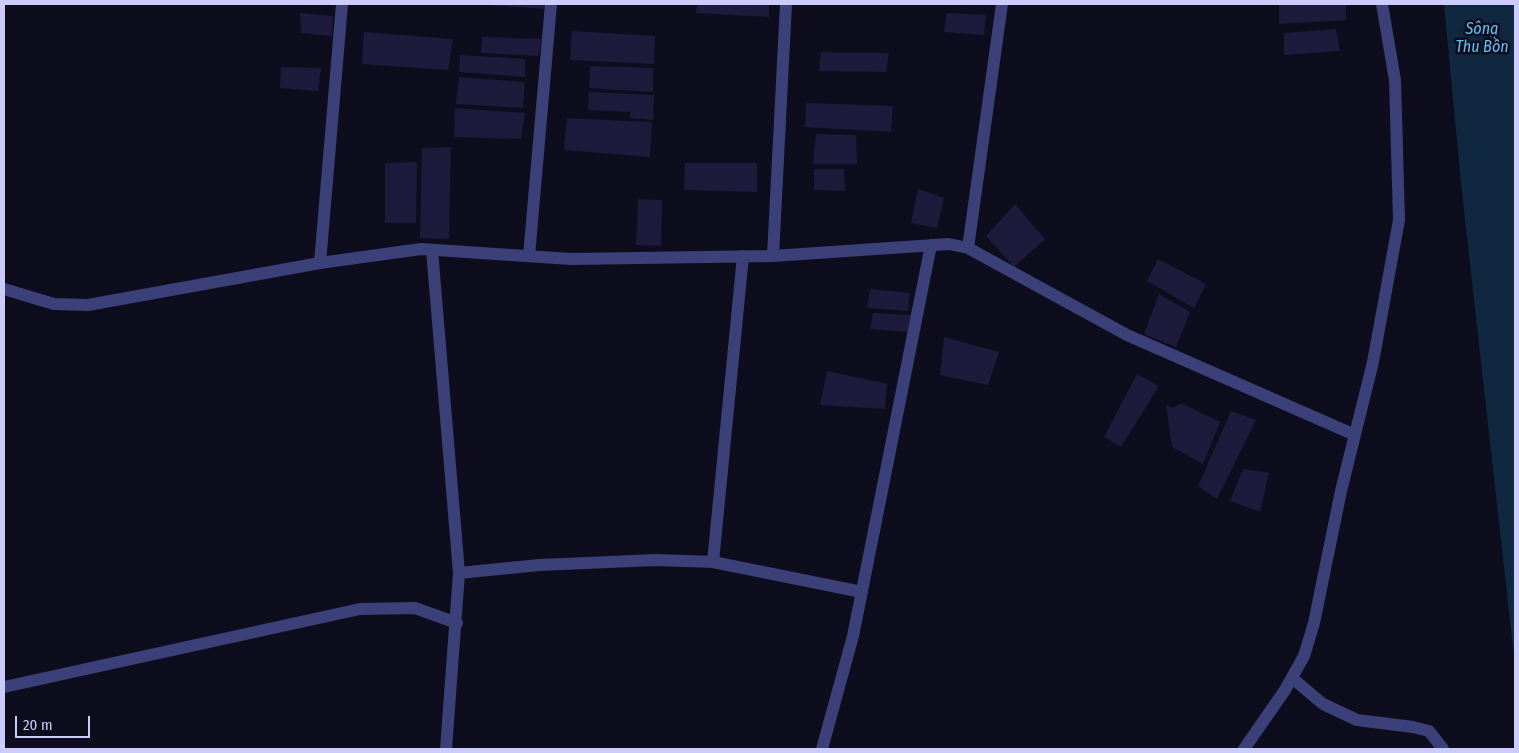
<!DOCTYPE html>
<meta charset="utf-8">
<style>
body{margin:0}
#map{position:relative;width:1519px;height:753px;overflow:hidden;background:#0e0d1d;font-family:"Fira Sans Condensed",sans-serif}
canvas{display:block}
.frame{position:absolute;inset:0;border:5px solid #ccccfc;pointer-events:none}
.scale{position:absolute;left:15px;top:716px;width:75px;height:22px;box-sizing:border-box;border:2px solid #ccccfc;border-top:0;padding-left:6px;font-size:15px;line-height:18px;white-space:nowrap;color:#ccccfc;-webkit-text-stroke:4px #0e0d1d;paint-order:stroke}
</style>
<div id="map">
<canvas width="1519" height="753"></canvas>
<div class="frame"></div>
<div class="scale">20 m</div>
</div>
<script>
const ctx = document.querySelector('canvas').getContext('2d');
ctx.lineJoin = 'round';
function fillPath(path, color) { ctx.fillStyle = color; ctx.fill(path, 'evenodd'); }
function stroke(path, color, width, dash) { ctx.strokeStyle = color; ctx.lineWidth = width; ctx.lineCap = dash ? 'butt' : 'round'; ctx.setLineDash(dash || []); ctx.stroke(path); }
function drawText(font, color, halo, rows, align = 'center') {
  ctx.font = font + ' "Fira Sans Condensed",sans-serif'; ctx.lineWidth = 5; ctx.setLineDash([]); ctx.textBaseline = 'middle'; ctx.strokeStyle = halo; ctx.fillStyle = color; for (const [text, x, y, turn = 0] of rows) {
    ctx.save(); ctx.translate(x, y); ctx.rotate((+turn || 0) * Math.PI / 180); ctx.textAlign = isNaN(turn) ? turn : align; if (halo) ctx.strokeText(text, 0, 0); ctx.fillText(text, 0, 0); ctx.restore();
  }
}
fillPath(new Path2D(`
 M1444,4H1515V665L1461,184Z`), '#0f273f');
fillPath(new Path2D(`
 M472,4H546V9Z
 M697,4H769V17L696,13Z
 M1279,4H1346V20L1279,24Z
 M300,13L333,16L332,36L301,33Z
 M947,13L986,15L984,35L944,32Z
 M1336,29L1340,51L1284,55V33Z
 M572,31L655,36L654,64L570,60Z
 M364,32L453,39L448,70L362,64Z
 M482,37L541,39L539,56L481,53Z
 M821,52L889,53L886,72L819,71Z
 M460,55L525,59V77L459,72Z
 M590,66L653,68V92L589,88Z
 M281,67L321,68L318,91L280,88Z
 M459,77L525,82L523,108L456,104Z
 M589,92L654,95L653,120L630,118V112L588,110Z
 M806,103L893,106L891,132L805,127Z
 M455,108L525,113L521,139L454,137Z
 M567,118L652,122L650,157L564,150Z
 M816,134L856,135L857,164H813Z
 M451,147L449,239L420,238L422,148Z
 M417,162L416,223H385V163Z
 M685,163H757V192L684,190Z
 M814,169H844L845,191L814,190Z
 M918,189L944,198L937,228L911,223Z
 M638,199L662,200L661,246L636,245Z
 M1015,204L1045,239L1014,267L986,236Z
 M1158,259L1206,284L1194,308L1147,281Z
 M870,289L910,293L908,311L867,308Z
 M1159,294L1190,312L1176,347L1144,334Z
 M873,313L911,315L908,332L870,329Z
 M944,337L999,352L988,385L940,375Z
 M827,371L887,384L885,409L820,405Z
 M1137,374L1159,386L1121,447L1104,437Z
 M1181,403L1220,422L1203,464L1172,447L1166,405L1173,408Z
 M1231,411L1256,420L1217,499L1198,486Z
 M1243,469L1269,473L1260,512L1230,501Z`), '#1d1a3c');
stroke(new Path2D(`
 M968,248L1002,4
 M432,250L459,573L446,749
 M529,256L551,4
 M773,256L786,4
 M320,263L342,4
 M4,289L54,304L88,305L320,263L421,249L571,259L773,256L949,244L968,248L1127,335L1355,435
 M713,562L743,256
 M459,573L539,565L656,560L713,562L862,592
 M1292,678L1323,704L1357,720L1413,727L1429,731L1443,749
 M4,687L360,609L415,608L457,623
 M822,749L853,636L931,245
 M1244,749L1285,690L1304,656L1314,623L1341,491L1373,362L1399,220L1395,80L1382,4`), '#3b4079', 12);
drawText('italic 16px', '#61c2f5', '#0e0d1d', [
 ["Sông",1482,30],
 ["Thu Bồn",1482,48]
]);
</script>
